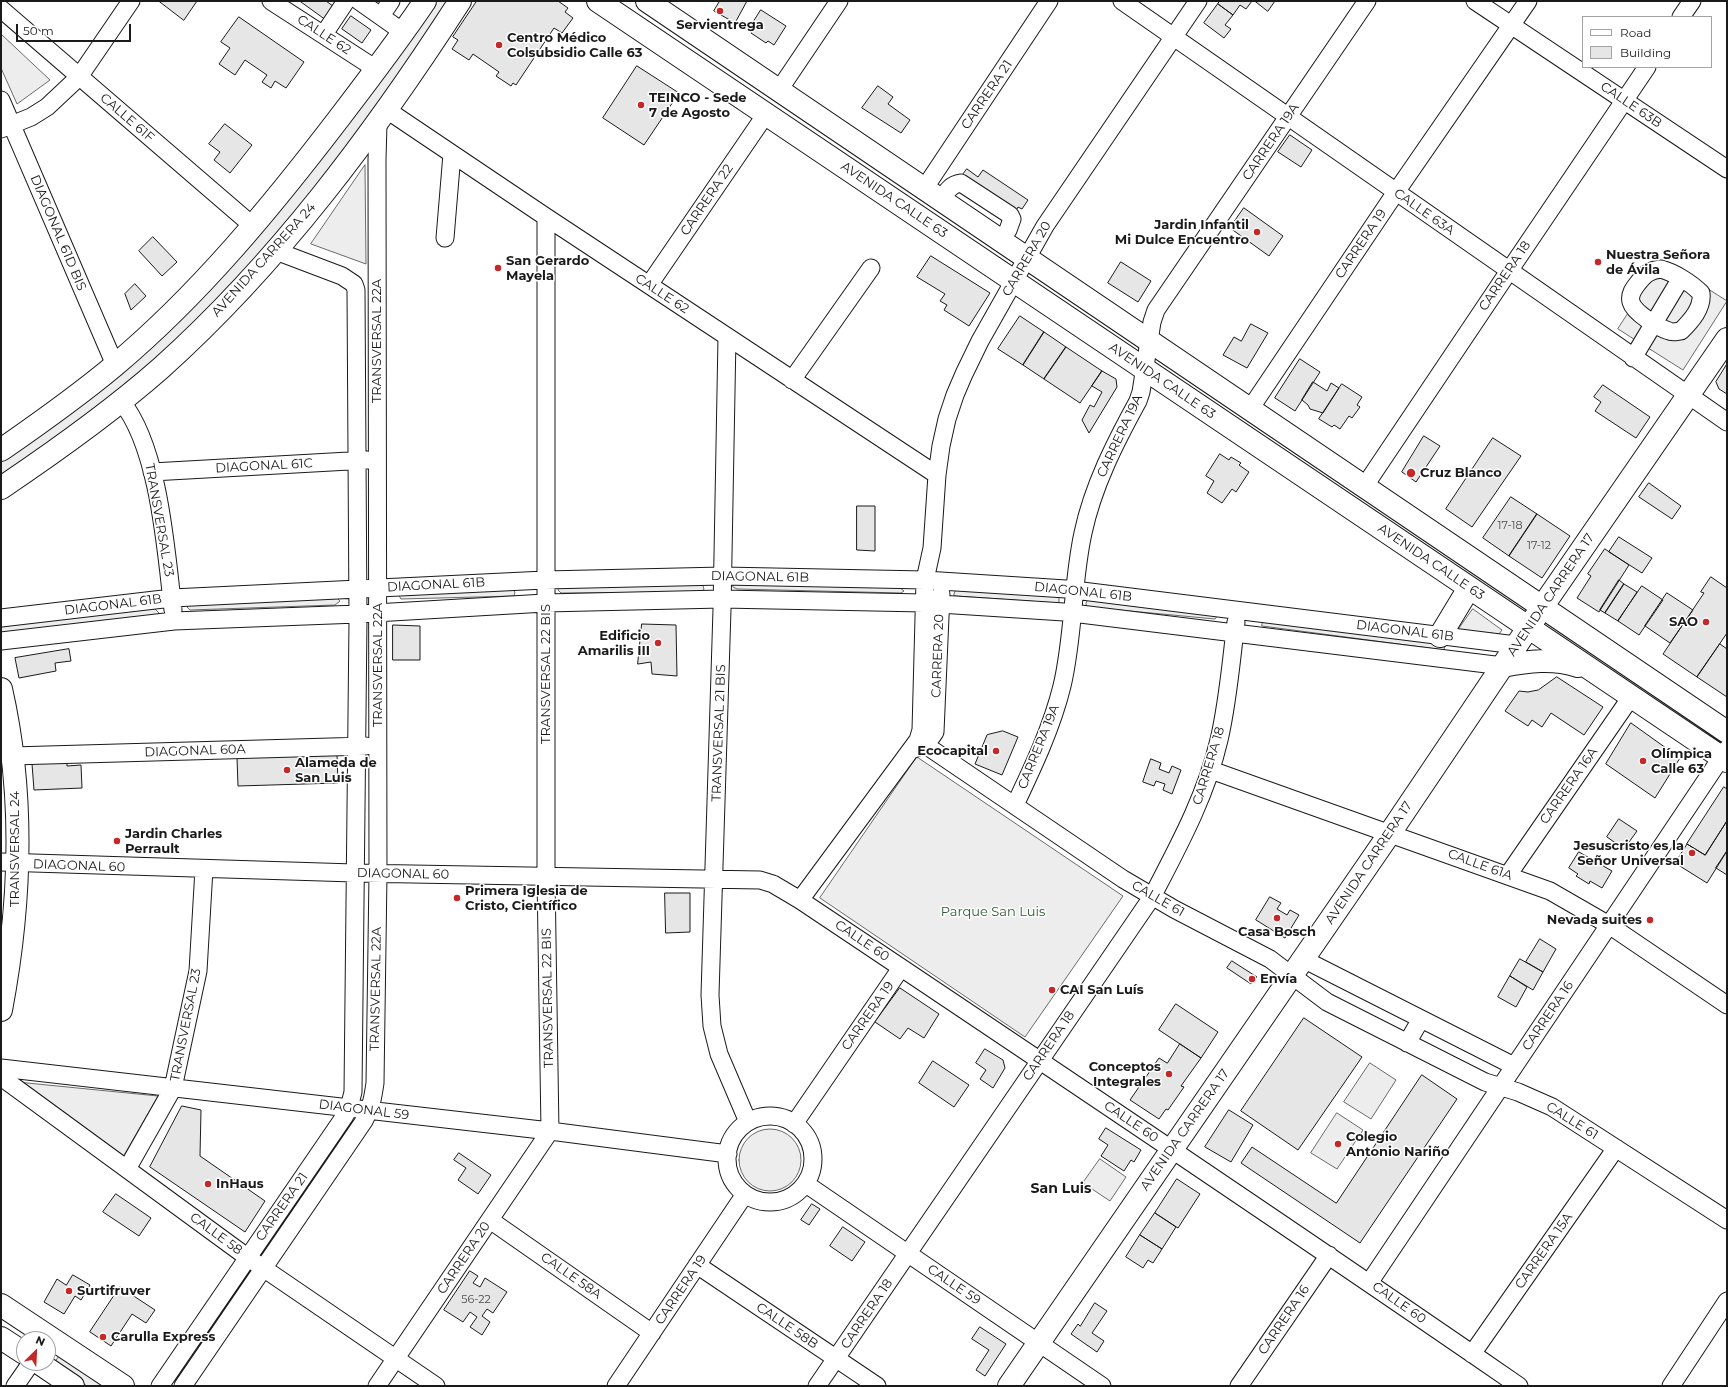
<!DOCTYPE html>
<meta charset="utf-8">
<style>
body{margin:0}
#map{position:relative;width:1728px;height:1387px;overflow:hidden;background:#fff;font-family:Montserrat,sans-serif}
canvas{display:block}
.frame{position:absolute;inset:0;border:2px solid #1a1a1a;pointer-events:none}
.legend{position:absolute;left:1582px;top:16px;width:130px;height:52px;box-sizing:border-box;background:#fff;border:1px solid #a3a3a3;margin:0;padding:5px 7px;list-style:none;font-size:12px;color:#1a1a1a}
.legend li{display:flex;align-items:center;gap:8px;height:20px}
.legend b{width:20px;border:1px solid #a3a3a3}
.north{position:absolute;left:16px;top:1331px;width:40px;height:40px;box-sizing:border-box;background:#fff;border:1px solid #a3a3a3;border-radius:50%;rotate:24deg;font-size:11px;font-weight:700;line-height:16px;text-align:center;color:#1a1a1a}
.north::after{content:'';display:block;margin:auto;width:14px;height:18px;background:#c62828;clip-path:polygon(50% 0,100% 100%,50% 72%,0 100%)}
.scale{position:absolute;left:16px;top:24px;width:115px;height:18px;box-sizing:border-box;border:2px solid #1a1a1a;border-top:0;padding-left:5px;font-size:12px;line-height:14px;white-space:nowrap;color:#1a1a1a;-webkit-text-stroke:3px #fff;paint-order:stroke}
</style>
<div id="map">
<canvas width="1728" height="1387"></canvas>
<div class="frame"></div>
<ul class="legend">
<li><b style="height:5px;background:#fff"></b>Road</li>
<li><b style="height:11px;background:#e6e6e6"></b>Building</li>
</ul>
<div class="north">N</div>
<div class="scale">50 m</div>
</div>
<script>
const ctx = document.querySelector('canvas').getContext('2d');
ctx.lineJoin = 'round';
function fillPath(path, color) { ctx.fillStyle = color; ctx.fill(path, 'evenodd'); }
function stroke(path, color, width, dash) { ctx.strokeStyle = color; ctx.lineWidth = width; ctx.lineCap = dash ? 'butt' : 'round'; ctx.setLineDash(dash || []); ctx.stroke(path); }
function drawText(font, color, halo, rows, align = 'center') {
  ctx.font = font + ' Montserrat,sans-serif'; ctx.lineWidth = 3; ctx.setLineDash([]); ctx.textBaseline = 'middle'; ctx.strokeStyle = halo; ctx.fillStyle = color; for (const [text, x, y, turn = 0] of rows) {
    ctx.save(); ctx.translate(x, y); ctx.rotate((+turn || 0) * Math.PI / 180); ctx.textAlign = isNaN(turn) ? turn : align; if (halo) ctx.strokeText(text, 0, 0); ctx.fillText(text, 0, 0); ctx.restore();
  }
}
const built = new Path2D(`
 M435,1H454L357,135L271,241L202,318L118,391L52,441L1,475V462L44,432L110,380Z
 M1,34L50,80L17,104L1,68Z
 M365,165L366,264L311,244Z
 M1663,260L1727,301L1683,370L1618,329Z
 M735,582L899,587L904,591L901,593L737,589L733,587Z
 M702,583L704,589L702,592L561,593L558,590L559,588Z
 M511,587L515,592L514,596L401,599L398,594Z
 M956,590L1056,596L1059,598V602L1057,603L956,596L954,595Z
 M336,597L340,601L335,605L190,610L187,607L189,605Z
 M1088,599L1219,614L1215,619L1087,607L1086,604Z
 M155,609L159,613L157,617L2,635L1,631V623Z
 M1473,609L1502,630L1499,634L1458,630Z
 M1263,621L1445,644L1444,650L1262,626Z
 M917,757L1123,896L1025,1037L820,898Z
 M1370,1063L1396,1080L1371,1119L1344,1102Z
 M17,1082L158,1096L123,1157Z
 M1337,1113L1363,1130L1337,1169L1311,1153Z
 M739 1160a31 31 0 1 1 62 0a31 31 0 1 1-62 0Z
 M1100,1159L1126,1177L1110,1201L1083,1183Z
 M60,1355L107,1386H87L54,1364Z`);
fillPath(built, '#ededed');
stroke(built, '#6a6a6a', 1);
const building = new Path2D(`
 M159,1H197L184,20Z
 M300,1H326L337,9L328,21Z
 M477,1H558L568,8L565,12L573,18L562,33L554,28L516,85L513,83L511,86L496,76L499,72L473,54L469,60L452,49L458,40L453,37Z
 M720,1H747L735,23L714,11Z
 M1220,1H1252L1246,9L1240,5L1233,15L1218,4Z
 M1255,1H1275L1268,11Z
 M1218,4L1233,15L1225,25L1231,29L1224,38L1204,23Z
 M761,10L786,26L774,45L768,41L766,43L751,33L752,31L749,29Z
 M351,16L371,30L362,43L342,29Z
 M239,17L304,62L286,88L275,81L271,88L262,82L267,75L245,60L235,75L219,64L230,48L221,42Z
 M637,66L679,93L644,145L603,118Z
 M878,86L893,97L888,104L910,120L901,133L862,108Z
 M225,124L252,145L230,173L214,160L220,152L209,144Z
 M1290,135L1312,150L1301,167L1278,152Z
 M967,169L978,177L983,170L1028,200L1022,209L1018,207L1013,216L959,180Z
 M1244,208L1283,236L1269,256L1230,228Z
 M153,237L177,262L162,276L139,251Z
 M931,256L990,293L969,326L944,310L947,305L940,301L945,294L917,277Z
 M1121,262L1151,281L1138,302L1108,283Z
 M135,284L146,296L131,310L125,294Z
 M1020,316L1044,332L1023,365L998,349Z
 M1251,324L1268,333L1247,368L1223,355L1234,337L1241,341Z
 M1044,332L1066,347L1044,379L1023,365Z
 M1066,347L1102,371L1080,403L1044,379Z
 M1300,359L1320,372L1295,411L1275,398Z
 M1727,364V394L1719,389L1716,382Z
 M1102,371L1116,379L1117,387L1089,433L1082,420L1090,405L1094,407L1102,392L1092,386Z
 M1313,382L1327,391L1331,383L1339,388L1323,413L1310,409L1308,405L1302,400Z
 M1342,384L1362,397L1357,405L1360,407L1352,418L1349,416L1340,429L1334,425L1332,427L1319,419Z
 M1603,385L1650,417L1636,438L1595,411L1601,402L1594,397Z
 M1424,436L1440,446L1416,482L1402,472Z
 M1493,438L1521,456L1472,527L1446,509Z
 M1220,454L1229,460L1231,457L1241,463L1239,465L1249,472L1236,492L1232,489L1222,503L1207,493L1214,481L1206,476Z
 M1649,483L1681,506L1672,519L1639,497Z
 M1511,497L1537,514L1509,556L1483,538Z
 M857,506H875V551L857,550Z
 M1537,514L1570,536L1542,578L1509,556Z
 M1619,537L1652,558L1642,573L1609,552Z
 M1605,549L1629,565L1599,612L1577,598L1591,576L1588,574Z
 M1711,577L1727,588V633L1697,677L1663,654L1704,593L1701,592Z
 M1619,580L1624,584L1605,613L1600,610Z
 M1624,584L1637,592L1618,621L1605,613Z
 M1642,586L1663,600L1639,635L1618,621Z
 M1667,593L1693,610L1670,643L1645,626Z
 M642,624L676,625L677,676L652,674L651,662L638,664Z
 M393,625L420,626V660H393Z
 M1720,644L1727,649V697L1697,677Z
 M69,649L71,661L55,663L56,671L19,678L15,658Z
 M1557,677L1603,707L1584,735L1551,713L1542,727L1532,720L1528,726L1505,711L1519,691L1528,692L1538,690Z
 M1631,723L1680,758L1655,798L1606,764Z
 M1003,731L1018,737L1002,775L975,764L987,735Z
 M337,755L338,783L238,786L237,758Z
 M1151,759L1161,763L1159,769L1169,773L1172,766L1181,770L1172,794L1163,790L1165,784L1156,781L1154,786L1143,782Z
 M67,762V766L81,765L82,788L34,790L32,764Z
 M1724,787L1727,789V821L1705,855L1687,844Z
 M1619,819L1637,831L1624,849L1607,837Z
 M1727,821V851L1707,883L1675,863L1687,844L1705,855Z
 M1727,851V875L1716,868Z
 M1579,852L1612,871L1602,888L1590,881L1589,884L1576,876L1578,874L1569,868Z
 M665,893H690V932L666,933Z
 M1270,897L1281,903L1277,909L1287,915L1290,910L1299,915L1285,938L1256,920Z
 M1540,939L1556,949L1543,972L1526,962Z
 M1520,959L1543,972L1533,990L1510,976Z
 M1232,961L1257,977L1251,984L1227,968Z
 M1510,976L1527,987L1516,1007L1498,997Z
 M900,988L939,1014L924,1038L908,1028L900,1039L875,1022Z
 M1176,1004L1218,1032L1201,1058L1159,1030Z
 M1304,1018L1362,1057L1298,1150L1241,1111Z
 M1180,1044L1201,1058L1181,1086L1184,1087L1168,1110L1166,1109L1159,1119L1130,1100L1159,1058L1167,1063Z
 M985,1049L1003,1060L1005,1068L993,1088L980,1079L986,1070L976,1063Z
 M933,1061L969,1085L954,1107L919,1083Z
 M1422,1075L1457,1099L1360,1243L1241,1163L1252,1147L1336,1203Z
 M182,1106L201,1110L200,1156L265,1201L245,1232L150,1167Z
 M1229,1110L1253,1125L1231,1162L1205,1147Z
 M1106,1128L1141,1150L1134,1162L1131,1160L1124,1171L1101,1156L1108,1145L1099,1139Z
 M459,1153L491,1175L478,1194L458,1180L466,1168L454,1160Z
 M1177,1179L1200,1194L1178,1228L1155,1213Z
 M116,1194L151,1218L139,1236L103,1212Z
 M812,1204L820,1209L809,1225L801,1220Z
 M1155,1213L1176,1227L1162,1249L1140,1235Z
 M843,1227L865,1242L852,1261L830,1246Z
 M1140,1235L1162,1249L1153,1263L1148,1260L1143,1268L1126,1257Z
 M470,1271L478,1276L473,1283L480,1287L485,1278L507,1292L493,1313L487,1309L482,1316L490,1322L482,1335L470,1327L477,1317L470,1312L463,1322L444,1310Z
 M73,1275L90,1285L81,1300L75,1296L64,1314L44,1302L57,1279L66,1285Z
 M120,1287L155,1310L146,1323L132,1314L111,1346L90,1332Z
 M1095,1303L1107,1311L1092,1333L1104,1341L1097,1352L1071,1334L1078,1324L1080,1326Z
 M980,1327L1006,1344L985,1376L976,1370L989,1350L972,1339Z`);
fillPath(building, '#e6e6e6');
stroke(building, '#1a1a1a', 1);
const minor = new Path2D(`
 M271,1L376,69
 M359,1L403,32
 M1122,1L1727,422
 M1475,1L1727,169
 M1,9L253,226
 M381,16L391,1
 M1681,17L1692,1
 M324,34L346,1
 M779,90L839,1
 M1,100L115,365
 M387,110L546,217L937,475
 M1,129L31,117L47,107L79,77L131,1
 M924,189L1049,1
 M941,200C946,192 951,184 961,183L1010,215L1012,219L1008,230L1001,241
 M546,217V876L550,1131
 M445,238L452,154
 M1661,269C1675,273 1691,283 1701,293C1703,308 1691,321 1681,331C1678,331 1673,333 1669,331C1659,328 1634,313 1631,302C1629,294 1634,288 1638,283C1645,274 1650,270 1661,269Z
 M649,285L766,114
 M727,337L722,609L710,995L712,1026L719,1054L748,1122
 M1633,358L1681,278
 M792,380L871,268
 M121,401C159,447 166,550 173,610
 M1250,409L1396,192L1528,1
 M152,472L367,460
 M1364,487L1509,271L1647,67
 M1,618L172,598L545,580L723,576L925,580L1066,589L1516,645
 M1,641L174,621L358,614L545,603L722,599L924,603L1064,612L1503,666
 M918,740L1123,879L1174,909L1270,959L1327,1002L1485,1082L1518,1092L1552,1107L1727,1220
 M914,749L928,742L935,732L941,594
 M12,756L366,746
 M1211,770L1550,891L1609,925L1727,1005
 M1015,805C1033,767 1052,727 1062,686C1074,636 1072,583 1083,533C1093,486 1115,443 1138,401L1141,392L1152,322L1156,310L1367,1
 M1,862L354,873L760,880L773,884L800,900C1041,1061 1281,1222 1519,1386
 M1508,875L1631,697
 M800,900L918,740L921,730L925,580L932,548L937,475L941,446L947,419L955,395L964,374L980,341L1045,226L1198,1
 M1303,959L1514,1066
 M1407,1043L1421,1019
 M1,1068L550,1131L728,1154
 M1,1077L247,1257L436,1386
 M727 1159a43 43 0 1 1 86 0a43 43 0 1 1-86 0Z
 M794,1124L901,968
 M127,1169L173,1088L198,971L204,869
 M806,1184L1102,1386
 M490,1220L652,1333
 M697,1265L877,1386
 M1369,1283L1727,749
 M1472,1354L1616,1148
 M15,1386L31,1363
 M160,1386L344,1117L349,1108L353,1092L358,620L356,290L354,284L342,276L276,251
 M183,1386L364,1121C371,1109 373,1097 375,1083L378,874L377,160L378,123
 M377,1386L550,1131
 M616,1386L745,1194
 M817,1386L1152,897C1178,847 1206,796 1219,740C1228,702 1231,662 1236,622
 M1239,1386L1329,1255
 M1671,1386L1727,1301`);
const major = new Path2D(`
 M598,1L1727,761
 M647,1L1727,732
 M1,450C40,423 78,396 114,366C200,294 272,206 340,117C369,79 398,41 425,1
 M1,488C56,451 111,412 161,368C279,262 374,134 460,1
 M1440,636L1469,588
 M1503,666C1528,661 1553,658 1578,666
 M1,689C25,795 21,904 1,1010
 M1,1305L123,1386
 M1,1338L24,1353
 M39,1363L73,1386
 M1009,1386L1390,833L1549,597L1727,339`);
stroke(minor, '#1a1a1a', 19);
stroke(major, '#1a1a1a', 24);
stroke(minor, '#fff', 17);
stroke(major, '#fff', 22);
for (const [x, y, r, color] of [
 [720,11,4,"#c62828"],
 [499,45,4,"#c62828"],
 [641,105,4,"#c62828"],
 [1257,232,4,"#c62828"],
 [1598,262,4,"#c62828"],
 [498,268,4,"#c62828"],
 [1411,473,5,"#c62828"],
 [1706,622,4,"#c62828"],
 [658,643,4,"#c62828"],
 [996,751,4,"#c62828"],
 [1643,761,4,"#c62828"],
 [287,770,4,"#c62828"],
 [117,841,4,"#c62828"],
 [1692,853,4,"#c62828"],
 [457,898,4,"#c62828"],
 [1277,918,4,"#c62828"],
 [1650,920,4,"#c62828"],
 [1252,979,4,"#c62828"],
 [1052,990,4,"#c62828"],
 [1169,1074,4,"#c62828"],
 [1338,1144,4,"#c62828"],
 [208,1184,4,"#c62828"],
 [69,1291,4,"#c62828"],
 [103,1337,4,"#c62828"]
]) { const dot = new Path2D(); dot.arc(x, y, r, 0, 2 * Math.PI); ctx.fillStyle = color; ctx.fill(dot); stroke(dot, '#fff', 1.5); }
drawText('11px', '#4d4d4d', null, [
 ["17-18",1510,526],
 ["17-12",1539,546],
 ["56-22",476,1300]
]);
drawText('bold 13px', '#1a1a1a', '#fff', [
 ["Servientrega",720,25,"center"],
 ["Centro Médico",507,38],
 ["Colsubsidio Calle 63",507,53],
 ["TEINCO - Sede",649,98],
 ["7 de Agosto",649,113],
 ["Jardin Infantil",1249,225,"right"],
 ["Mi Dulce Encuentro",1249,240,"right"],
 ["Nuestra Señora",1606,255],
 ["de Ávila",1606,270],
 ["San Gerardo",506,261],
 ["Mayela",506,276],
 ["Cruz Blanco",1420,473],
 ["SAO",1698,622,"right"],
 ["Edificio",650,636,"right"],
 ["Amarilis III",650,651,"right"],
 ["Ecocapital",988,751,"right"],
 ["Olímpica",1651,754],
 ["Calle 63",1651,769],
 ["Alameda de",295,763],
 ["San Luis",295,778],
 ["Jardin Charles",125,834],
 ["Perrault",125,849],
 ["Jesuscristo es la",1684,846,"right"],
 ["Señor Universal",1684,861,"right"],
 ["Primera Iglesia de",465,891],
 ["Cristo, Científico",465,906],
 ["Nevada suites",1642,920,"right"],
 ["Casa Bosch",1277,932,"center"],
 ["Envía",1260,979],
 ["CAI San Luís",1060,990],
 ["Conceptos",1161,1067,"right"],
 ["Integrales",1161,1082,"right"],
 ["Colegio",1346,1137],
 ["Antonio Nariño",1346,1152],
 ["InHaus",216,1184],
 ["Surtifruver",77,1291],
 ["Carulla Express",111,1337]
], 'left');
drawText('13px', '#1a1a1a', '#fff', [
 ["CALLE 62",324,35,33],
 ["CARRERA 21",987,95,-56],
 ["CALLE 63B",1631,105,34],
 ["CALLE 61F",127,118,41],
 ["CARRERA 19A",1271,142,-56],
 ["CARRERA 22",707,200,-56],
 ["AVENIDA CALLE 63",894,200,34],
 ["CALLE 63A",1424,212,35],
 ["DIAGONAL 61D BIS",58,233,67],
 ["CARRERA 19",1361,244,-56],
 ["CARRERA 20",1027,259,-60],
 ["AVENIDA CARRERA 24",264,260,-48],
 ["CARRERA 18",1505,276,-56],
 ["CALLE 62",662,294,33],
 ["TRANSVERSAL 22A",377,341,-90],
 ["AVENIDA CALLE 63",1162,381,34],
 ["CARRERA 19A",1120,436,-65],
 ["DIAGONAL 61C",264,466,-3],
 ["TRANSVERSAL 23",159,520,80],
 ["AVENIDA CALLE 63",1431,562,34],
 ["DIAGONAL 61B",760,577,1],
 ["DIAGONAL 61B",436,585,-3],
 ["DIAGONAL 61B",1083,592,6],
 ["AVENIDA CARRERA 17",1551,595,-56],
 ["DIAGONAL 61B",113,605,-7],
 ["DIAGONAL 61B",1405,631,7],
 ["CARRERA 20",938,656,-88],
 ["TRANSVERSAL 22A",378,665,-90],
 ["TRANSVERSAL 22 BIS",546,674,-90],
 ["TRANSVERSAL 21 BIS",719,733,-88],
 ["CARRERA 19A",1039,747,-68],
 ["DIAGONAL 60A",195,751,-2],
 ["CARRERA 18",1209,766,-73],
 ["CARRERA 16A",1569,786,-55],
 ["TRANSVERSAL 24",15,849,-90],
 ["AVENIDA CARRERA 17",1369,863,-56],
 ["CALLE 61A",1480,865,20],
 ["DIAGONAL 60",79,866,2],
 ["DIAGONAL 60",403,874,1],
 ["CALLE 61",1158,899,30],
 ["CALLE 60",862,941,34],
 ["TRANSVERSAL 22A",376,989,-89],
 ["TRANSVERSAL 22 BIS",548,998,-91],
 ["CARRERA 19",868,1016,-55],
 ["CARRERA 16",1548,1016,-56],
 ["TRANSVERSAL 23",186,1025,-79],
 ["CARRERA 18",1049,1046,-56],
 ["DIAGONAL 59",364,1110,7],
 ["CALLE 61",1572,1121,32],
 ["CALLE 60",1131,1122,34],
 ["AVENIDA CARRERA 17",1185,1130,-55],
 ["CARRERA 21",282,1207,-55],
 ["CALLE 58",216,1234,36],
 ["CARRERA 15A",1544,1251,-55],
 ["CARRERA 20",464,1258,-56],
 ["CALLE 58A",571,1276,35],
 ["CALLE 59",954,1285,34],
 ["CARRERA 19",681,1290,-56],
 ["CALLE 60",1399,1303,35],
 ["CARRERA 18",867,1314,-56],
 ["CARRERA 16",1284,1320,-56],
 ["CALLE 58B",787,1326,34]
]);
drawText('13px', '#2b5a34', '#fff', [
 ["Parque San Luis",993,912]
]);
drawText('bold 14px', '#1a1a1a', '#fff', [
 ["San Luis",1061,1189]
]);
</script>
